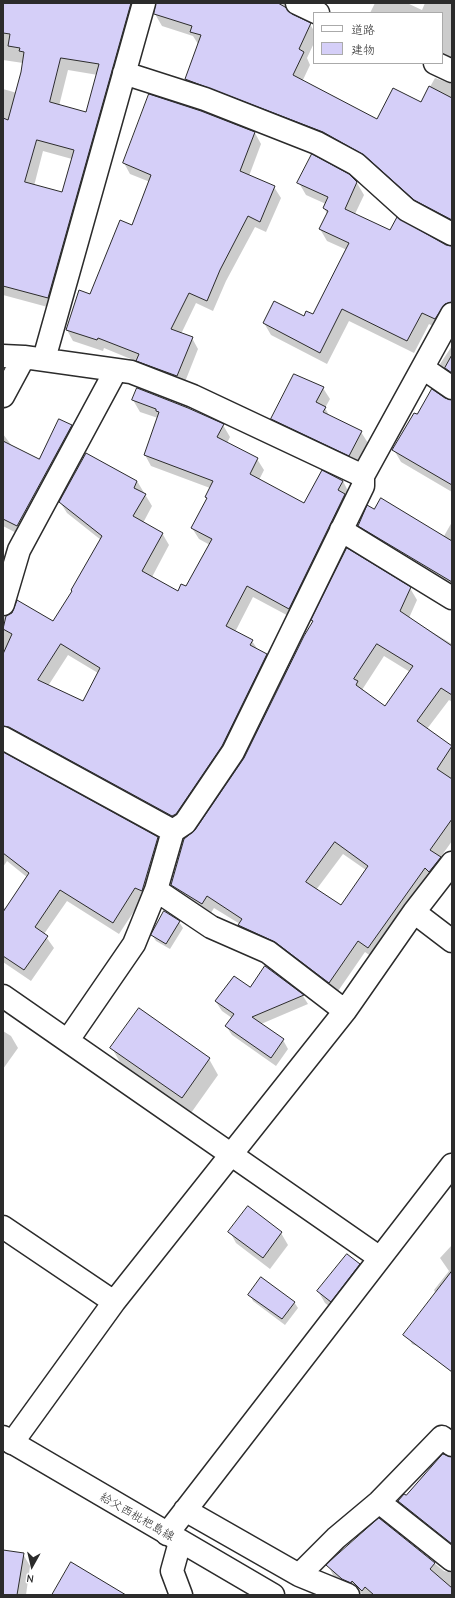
<!DOCTYPE html>
<meta charset="utf-8">
<style>
body{margin:0}
#map{position:relative;width:455px;height:1598px;overflow:hidden;background:#fff;font-family:"Comic Neue","Klee One",sans-serif}
canvas{display:block}
.frame{position:absolute;inset:0;border:4px solid #2b2b2b;pointer-events:none}
.legend{position:absolute;left:313px;top:12px;width:130px;height:52px;box-sizing:border-box;background:#fff;border:1px solid #aaa;margin:0;padding:5px 7px;list-style:none;font-size:12px;color:#2b2b2b}
.legend li{display:flex;align-items:center;gap:8px;height:20px}
.legend b{width:20px;border:1px solid #aaa}
.north{position:absolute;left:12px;top:1546px;width:40px;height:40px;-webkit-text-stroke:3px #fff;paint-order:stroke;rotate:188deg;font-size:11px;font-weight:700;line-height:16px;text-align:center;color:#2b2b2b}
.north::after{content:'';display:block;margin:auto;width:14px;height:18px;background:#2b2b2b;clip-path:polygon(50% 0,100% 100%,50% 72%,0 100%)}
</style>
<div id="map">
<canvas width="455" height="1598"></canvas>
<div class="frame"></div>
<ul class="legend">
<li><b style="height:5px;background:#fff"></b>道路</li>
<li><b style="height:11px;background:#d5cff8"></b>建物</li>
</ul>
<div class="north">N</div>
</div>
<script>
const ctx = document.querySelector('canvas').getContext('2d');
ctx.lineJoin = 'round';
function fillPath(path, color) { ctx.fillStyle = color; ctx.fill(path, 'evenodd'); }
function stroke(path, color, width, dash) { ctx.strokeStyle = color; ctx.lineWidth = width; ctx.lineCap = dash ? 'butt' : 'round'; ctx.setLineDash(dash || []); ctx.stroke(path); }
function drawText(font, color, halo, rows, align = 'center') {
  ctx.font = font + ' "Comic Neue","Klee One",sans-serif'; ctx.lineWidth = 3; ctx.setLineDash([]); ctx.textBaseline = 'middle'; ctx.strokeStyle = halo; ctx.fillStyle = color; for (const [text, x, y, turn = 0] of rows) {
    ctx.save(); ctx.translate(x, y); ctx.rotate((+turn || 0) * Math.PI / 180); ctx.textAlign = isNaN(turn) ? turn : align; if (halo) ctx.strokeText(text, 0, 0); ctx.fillText(text, 0, 0); ctx.restore();
  }
}
fillPath(new Path2D(`
 M3,3H148L55,309L3,295V89L17,93L23,63L3,60ZM68,70L98,75L87,113L59,106ZM43,151L72,159L63,193L34,186Z
 M156,3H302L292,10V14L310,24L314,31V43L307,58L310,65L302,82L378,121L421,103L435,78L452,84V228L422,212L370,165L193,91L186,79L198,44L193,36L162,26L155,14Z
 M375,3H407L422,10L425,3H452V65L442,62V13H370Z
 M200,112L255,133L261,144L249,176L274,187L281,198L266,232L255,227L226,281L213,311L196,303L181,334L192,338L198,349L183,387L144,372L138,362L104,348L103,351L73,341L67,330L91,295L132,226L150,182L130,174L124,163Z
 M299,183H357L364,195L355,214L391,231L452,247V316L442,331L429,324L414,353L349,321L327,364L271,335L264,323L313,315L347,250L327,241L320,229L327,214L324,208L326,204L306,195Z
 M452,346V380L447,376L440,364Z
 M323,388L330,399L325,408L330,417L361,432L368,443L356,467L279,430L272,419Z
 M133,400L223,425L230,437L227,443L257,459L264,470L259,480L305,504L343,481L349,493L296,620L253,597L235,632L252,641L258,650L266,655L273,667L182,826L20,740L3,715V617L53,623L73,592L101,540L67,513L60,502L137,481L152,506L143,523L162,533L169,545L152,577L178,592L187,588L210,545L199,539L192,528L207,499L206,497L210,488L151,466L145,455L158,418L140,412ZM68,655L98,673L84,703L48,686Z
 M450,401H452V492L401,462L394,450L417,416Z
 M71,426L78,437L24,537L3,526V434L12,446L39,460Z
 M381,499L444,536L452,522V589L366,538L359,525L375,510Z
 M410,588L417,600L409,618L452,644V702L449,700L427,729L452,747V841L440,858L447,870L375,959L365,952L336,994L246,937L240,924L214,908L209,916L179,897L172,885L196,831L245,758L314,622L312,620ZM384,656L410,672L386,707L362,690ZM343,854L366,870L341,907L316,890Z
 M3,753L157,838L164,850L142,899L119,934L67,901L44,934L54,948L31,981L3,962V907L6,909L28,878L7,861L3,867Z
 M179,922L183,928L170,949L156,941L152,935Z
 M266,967L303,996L308,1004L261,1024L283,1040L288,1049L276,1066L232,1035L226,1026L232,1018L222,1011L216,1002L251,989Z
 M3,1031L11,1036L18,1048L3,1069Z
 M112,1048L209,1059L218,1075L191,1113L121,1064Z
 M248,1208L281,1233L288,1245L270,1269L236,1243L230,1232Z
 M452,1245V1361L412,1344L406,1333L436,1294L434,1290L449,1271L440,1258Z
 M359,1264L366,1276L338,1313L325,1303L318,1291Z
 M250,1295L294,1302L298,1308L285,1325L253,1301Z
 M452,1458V1548L404,1510L399,1501Z
 M379,1519L444,1571L452,1573V1595H363L358,1590L356,1592L348,1588L333,1575L328,1565Z
 M3,1550L23,1554L30,1566L26,1595H3Z`), '#0003');
const building = new Path2D(`
 M3,3H131L48,298L3,286V118L8,120L21,72L24,52L19,51L20,48L8,46L10,34L3,33ZM61,58L99,64L86,112L50,102ZM37,140L74,150L62,192L25,182Z
 M156,3H278L285,7L292,14L311,23L299,49L304,52L293,75L377,119L393,88L421,102L429,86L452,98V220L414,200L364,155L323,132L185,79L201,35L190,32L192,26L154,14Z
 M149,94L201,111L255,132L240,171L275,186L260,222L248,216L220,270L207,301L189,293L171,329L193,337L177,376L136,361L139,354L98,338L97,340L66,330L79,290L90,294L120,220L132,225L151,175L123,163Z
 M312,154L349,174L357,182L345,209L390,230L397,217L446,245L452,246V302L445,304L435,319L422,313L407,341L342,309L320,353L263,323L274,301L304,316L306,311L313,314L349,243L319,229L328,211L323,208L328,197L297,183Z
 M452,355V373L445,368Z
 M294,374L324,387L316,402L326,407L323,412L362,431L349,456L271,419Z
 M137,388L188,408L224,424L217,437L258,458L250,474L304,503L322,470L343,481L338,490L345,494L289,609L247,586L226,626L253,640L250,645L267,654L222,746L176,814L172,816L9,727L3,726V654L12,634L3,629L6,616L12,613L17,600L53,621L72,591L71,590L102,536L59,502L86,453L137,481L134,488L146,494L133,516L163,533L142,571L178,591L181,584L186,586L212,539L191,528L207,498L205,497L213,481L144,455L159,412L156,411V409L132,400ZM61,644L100,668L83,701L38,680Z
 M432,389L445,398L452,400V485L392,450L414,413L417,414Z
 M59,419L72,425L17,526L3,519V441L39,459Z
 M381,498L452,541V582L358,526L367,505L374,509Z
 M347,548L411,587L400,611L452,646V695L441,688L417,721L452,746L437,769L452,779V819L430,850L441,857L429,872L425,868L368,948L358,941L329,983L275,942L238,925L242,919L207,896L202,904L171,885L184,839L195,830L244,758L304,636L313,621L311,620ZM377,644L413,666L385,706L356,685L358,681L354,679ZM335,842L368,866L341,905L306,882Z
 M3,752L158,837L142,891L135,888L113,923L60,890L35,927L48,936L24,970L3,956V912L29,873L3,853Z
 M164,911L180,921L166,944L151,935Z
 M265,966L304,995L252,1017L284,1039L271,1058L225,1026L234,1014L215,1001L234,976L250,987Z
 M139,1008L210,1058L182,1098L110,1048Z
 M248,1206L282,1232L263,1258L228,1232Z
 M347,1254L360,1264L331,1302L317,1291Z
 M452,1271V1372L403,1335Z
 M261,1277L295,1302L282,1319L248,1295Z
 M443,1454L452,1457V1544L398,1501L404,1494L406,1495Z
 M379,1518L435,1563L430,1569L452,1588V1595H374L365,1587L362,1591L352,1581L351,1583L342,1579L326,1565Z
 M3,1550L24,1553L17,1595H3Z
 M71,1562L126,1595H52Z`);
fillPath(building, '#d5cff8');
stroke(building, '#2b2b2b', 1);
const minor = new Path2D(`
 M297,3L318,13
 M435,63L452,71
 M124,73L205,99L317,143L356,164L407,210L452,234
 M3,356L24,357L131,372L193,396L363,476
 M44,359L144,3
 M423,368L452,388
 M3,396L24,357
 M341,530L452,598
 M3,604L19,550L116,370
 M3,738L173,831
 M156,890L211,927L268,952L345,1011
 M414,912L452,941
 M3,996L380,1258
 M68,1040L134,944L156,890L173,831L185,823L233,752L363,486V476L452,314
 M3,1227L114,1302
 M12,1443L114,1302L345,1011L414,912L452,863
 M379,1502L452,1560
 M185,1510L299,1575L336,1538L379,1502L442,1437L452,1445
 M167,1534L452,1165
 M180,1542L172,1571L181,1595
 M299,1575L348,1595`);
const secondary = new Path2D(`
 M3,1437L273,1595`);
stroke(minor, '#2b2b2b', 25);
stroke(secondary, '#2b2b2b', 25);
stroke(minor, '#fff', 22);
stroke(secondary, '#fff', 22);
drawText('12px', '#2b2b2b', '#fff', [
 ["給父西枇杷島線",137,1517,30]
]);
</script>
